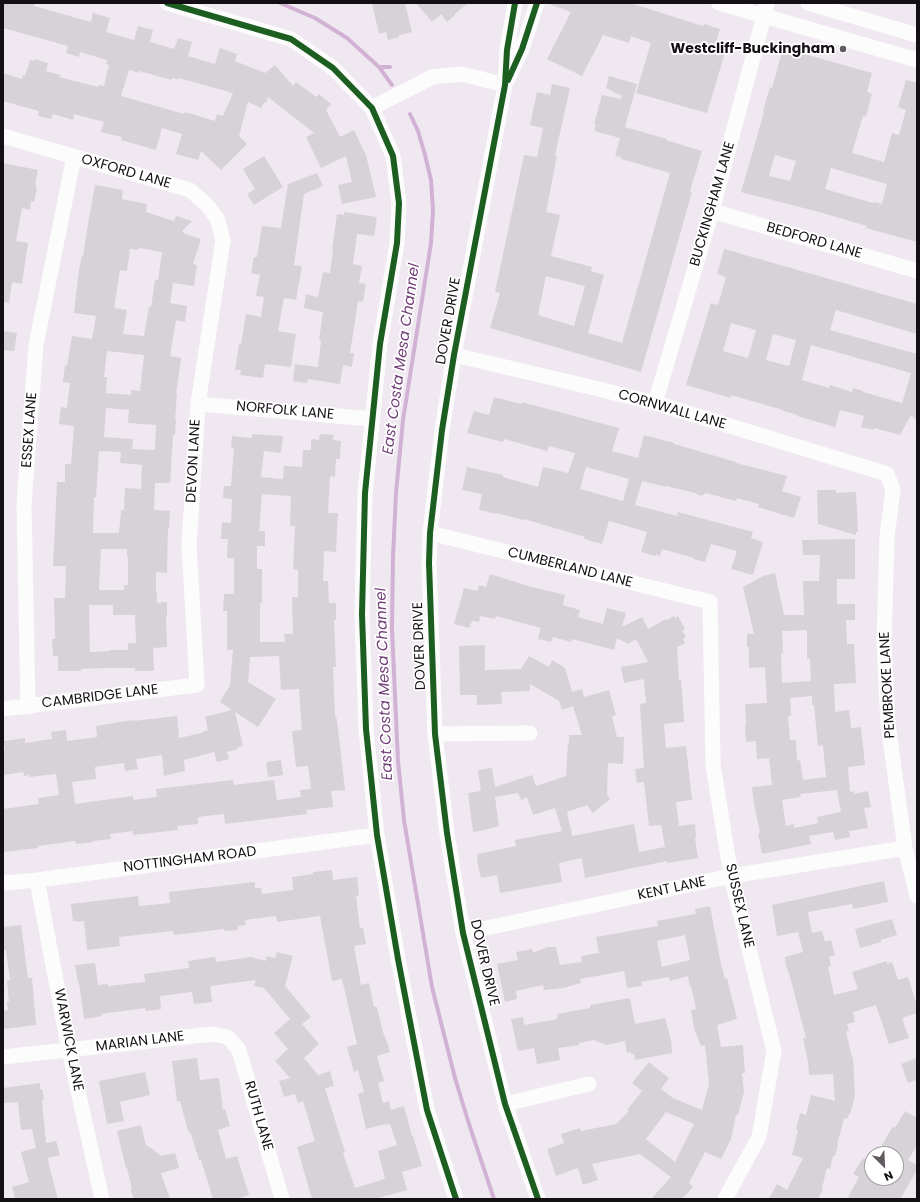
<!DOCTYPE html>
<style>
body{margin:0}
#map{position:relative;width:920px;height:1202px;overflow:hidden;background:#f0e8f1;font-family:Poppins,sans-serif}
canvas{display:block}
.frame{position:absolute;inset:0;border:4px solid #140f14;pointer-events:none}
.north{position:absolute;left:864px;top:1146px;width:40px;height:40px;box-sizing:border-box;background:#fff;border:1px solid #a19fa1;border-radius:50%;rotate:156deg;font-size:11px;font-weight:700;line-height:16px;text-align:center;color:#140f14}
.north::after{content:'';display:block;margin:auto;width:14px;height:18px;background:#615b61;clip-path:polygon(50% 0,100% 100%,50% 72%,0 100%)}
</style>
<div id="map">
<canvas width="920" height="1202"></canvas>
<div class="frame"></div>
<div class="north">N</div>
</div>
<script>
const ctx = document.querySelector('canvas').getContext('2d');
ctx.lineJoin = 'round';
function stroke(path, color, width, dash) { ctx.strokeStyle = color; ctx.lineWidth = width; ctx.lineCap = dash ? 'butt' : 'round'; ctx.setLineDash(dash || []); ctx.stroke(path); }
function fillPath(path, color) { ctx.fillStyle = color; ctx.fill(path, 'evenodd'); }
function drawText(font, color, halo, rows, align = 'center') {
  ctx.font = font + ' Poppins,sans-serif'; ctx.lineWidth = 3.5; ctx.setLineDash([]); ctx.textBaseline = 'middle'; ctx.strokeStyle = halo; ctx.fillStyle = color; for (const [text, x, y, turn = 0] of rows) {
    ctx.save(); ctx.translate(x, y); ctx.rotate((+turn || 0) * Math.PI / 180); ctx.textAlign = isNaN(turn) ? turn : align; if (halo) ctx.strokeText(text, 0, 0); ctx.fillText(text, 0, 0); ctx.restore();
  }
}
stroke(new Path2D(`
 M280,3L315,18L347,38L379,67L392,85
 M379,67H390
 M410,114L418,131L425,155L431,180L433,210L431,243L403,420L396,493L393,557L392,629L398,761L404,820L432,987L455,1078L469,1124L494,1199`), '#d1b2d5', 4);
fillPath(new Path2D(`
 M3,3H35L34,6L91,22L93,13L110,18L106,32L134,40L138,26L153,30L150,42L174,49L178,38L192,42L188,56L215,64L220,48L237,54L235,61L265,73L275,65L293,86L296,82L316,97L319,94L331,104L326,110L340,137L354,130L366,155L376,197L342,204L338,185L352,182L346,156L321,168L306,137L314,133L268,97L266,103L264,102L261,108L248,102L239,136L247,144L221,170L201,151L198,160L176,154L182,134L162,128L156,150L121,140L122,137L101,132L104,122L74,114L73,120L53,114L51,119L38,116L39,111L3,101V73L22,79L23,75L25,76L30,60L34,61L35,59L48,63L46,71L60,75L59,77L98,87V85L104,86L109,65L106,64L107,60L80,52L79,57L66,53L68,46L3,28ZM129,70L139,73V71L172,80L173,78L179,80V78L233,93L223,116L217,114L215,121L185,112L184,114L121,96Z
 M372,3H405L412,32L399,35V37L388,40L386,32L379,34Z
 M416,3H468L455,14V15L447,22L441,14L432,22Z
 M549,3H630L703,26L704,24L720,29L716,42H717L716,46L726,49L707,113L636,93L651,43L631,36L629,43L603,35L582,76L547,59L571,12L549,4Z
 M783,48L872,73L867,92L872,94L866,117L863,116L852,153L884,162L892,133L899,135L906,110L898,107L906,80L917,83V242L866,228L867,226L819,212L741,192L764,112L763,111L770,87L772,88ZM775,155L796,161L790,181L769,176ZM831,168L887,184L882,204L874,202L873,203L825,189Z
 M609,76L637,84L625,127L667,139L666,140L702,151L690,191L692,192L641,372L490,328L500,293L495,292L524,155L537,157L543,128L530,125L537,92L550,95L552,84L570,88L555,155L557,156L546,212L560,215L551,256L592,267L591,271L604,275L588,333L622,343L670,173L621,159V157L615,156L620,138L594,131L596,124H594L602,95L621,99L622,96L606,88ZM546,276L585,286L574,326L538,315Z
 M264,156L283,187L254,205L247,194L255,189L243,169Z
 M3,163L38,170L35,184L36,185V188H37L34,202L31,201L30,210L22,208L16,241L28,243L22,284L12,282L9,303L3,302Z
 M317,173L323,186L304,194L294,265L302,266L296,300L284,298L278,331L296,334L291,367L265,364L263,378L240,375L241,370H235L239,344H241L246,314L261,317L264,297L256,296L260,275L251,273L254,257H257L262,226L281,228L288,184Z
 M95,185L123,190L122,199L147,204L146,212L174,221L176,216L192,221L182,231L185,234L201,239L193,264L197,265L194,286L173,283L170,303L187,306L185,322L176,320L170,356L181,358L176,394H177L175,419H176L175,435H173L170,483H155L154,510L170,511L169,528H168L167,573L156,572V593H157V603L167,602V616H166L167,647L153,648L154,671H135V668H107L81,669V671H58V656H53L52,639H55L54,598H65L66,566H53L57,482H65V464H71L74,426L59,424L61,407L67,408L70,383L63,382L65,365L67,366L72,336L92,339L96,316L74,313L79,269L82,256H83L88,224ZM139,248L162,252L158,280H155L151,307H149L144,336L123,334L127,310L114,308L120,270L127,271L130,249L138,250ZM107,351L144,355L140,391L131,390V395L106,393L107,377H104ZM106,408L129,410L128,423L156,425L155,450L132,449L133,439L104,437ZM99,451L121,452L120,463L142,465L141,489L125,488L124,510H121L119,533H93L94,497H96ZM101,549H127V557H128V585H124V590H99ZM89,605H113V615H135L136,643H128V650H110V651L90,652Z
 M344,212L377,217L374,236L357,234L353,264L362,266L359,283L366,284L363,302L358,301L350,353H354L352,367L343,365L340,384L308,379L307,383L293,381L295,364L318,367L321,341L319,340L323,312L304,308L306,294L318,297L323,272L330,273L333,251H332L337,214L344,215Z
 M724,249L917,304V334L836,310L830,330L917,354V421L911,415L900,435L874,428V430L861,427L864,416L840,410L835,427L797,416L798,415L783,411V410L731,395V398L686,385L711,303L718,305L726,277L717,274ZM731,323L756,330L748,358L723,351ZM773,334L796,340L789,366L766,360ZM811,345L911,373L902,403L863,392V391L853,388L852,392L830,385L829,388L802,380Z
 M3,331L17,333L14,351L3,350Z
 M494,397L521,404L522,402L619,428L612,451L638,458L644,435L674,443V444L736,462V463L787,476L782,491L801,497L794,518L758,507L759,504L737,498L736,501L706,493L701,496L695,493L666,486V487L642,481L635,505L677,516L678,512L753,532L751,538L763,542L753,575L731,569L737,551L711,544L705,562L693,559L694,558L662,549L660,556L656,554V556L641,552L647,532L609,521L602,544L584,539L585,537L524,519L523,520L497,513V514L479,510L482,494L462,490L467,467L503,475V477L538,487L543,467L568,473L575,453L549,446L547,451L504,439L503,442L467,433L474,411L489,415ZM586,467L629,479L623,501L580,489Z
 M252,434L283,436L281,453L264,451L261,477L283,479L284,466L302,467L303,450H311V439L319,440L320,434L334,435L333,440L341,441L340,459H336L335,477L330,476L328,513H338L336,552L324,551L323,581H328L329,603H336V620H334L336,667H333L335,715L337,720L345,790L331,791L333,807L306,810L307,814L225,824L224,814L198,817V824L177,826L178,830L133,835V831L110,834L111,839L93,841V842L76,844L75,841L38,846V848L3,852V809L39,804L38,798L59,795L56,774L30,777L29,775L24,776L23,772L3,775V751L5,750L4,741L25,738V743L52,739L51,732L66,730L67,741L97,737L96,726L132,720L133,721L177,716L179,738L202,733V732L208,730L205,717L232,710L220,702L230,685L233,650H227V611H223L224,594H234V558H227L228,539H221L222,522L231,523L232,499L223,498L224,486H231L234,448L231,447L232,436L252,438ZM262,494L291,496L290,526H295L293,569L298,570V597H292L293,634H284L285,642H260V603H262V569H257V546H265V531H259ZM279,656L281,690L299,689L302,730L292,731L296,767L308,766L311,789L300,790L301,797L277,800L274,780L234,785L233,780L156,789L157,797L133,800V796L75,804L72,782L96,779L95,767L124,763L125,771L138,769L136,759L162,755L164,776L185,771L184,760L214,752L217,762L229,759L227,752L238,749L237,747L243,746L235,712L258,727L276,699L248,682L250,657Z
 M817,490H836V493L856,492L858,532H856V535L818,524Z
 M855,539V579H837V604H855V620H846L847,644H854L856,683L834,684L835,712L849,710L851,728L861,727L865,765L848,767L850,792L854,791V794L868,791L871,807L864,808L868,828L849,831L850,837L835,840L833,832L809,836L811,844L762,854L758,833H760L754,804L752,787L772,785L769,758L757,759L756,741L746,742L745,725H746L745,704L767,703L765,667L749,668V647H747V634H754L743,587L763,576L775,573L784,615H804L803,581H819L820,555H803L802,540ZM807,630V659H810L811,681L782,683L781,654H783L782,631ZM812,696V705H814L818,746L823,745L826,777L803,780L800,760L797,761L796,740H790L788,716H791L790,698ZM837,790L841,812L817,817L818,823L794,828V824L786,826L782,800L801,797L800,794Z
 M490,574L528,586L565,595L563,605L580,610L578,617L603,624L607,608L626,613L622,627L642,617L648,629L666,619L667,620L674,616L675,618L678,616L685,629L682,631L686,637L683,639L685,643L677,647L679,680L681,679L684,722L664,724L666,748L686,746L692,800L676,802L679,826L695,824L696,837L695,838L698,858L667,863V861L585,878L582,858L559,863L562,882L500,893L497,875L481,878L478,866L477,854L516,846L515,840L562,831L555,808L533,815L527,797L521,800L518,793L495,797L499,826L485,830L473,832L468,793L481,791L478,770L492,768L495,787L532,775L536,786L566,776L568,743H569V735H582L573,706L562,710L559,701L530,684V691L501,692L502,704L477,705V695H460L459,646L485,645V670L521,669L529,656L549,667L552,660L565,668L572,692L582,689L584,697L609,690L616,715L612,716L617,737H624L623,764L608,763L607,795L610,799L593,813L587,805L567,812L571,830L574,829L571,831L572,836L634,824L639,852L665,847L661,825L649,826L644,782L637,783L635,769L644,768L640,704L646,703L644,679L624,683L621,667L648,662L636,639L628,644L617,638L614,650L572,639L571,642L553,637L551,642L538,639L541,628L496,616L495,619L480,616L479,622L472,621L469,628L454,624L464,588L477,591L479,585L486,587Z
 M281,760L283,775L268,777L266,762Z
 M332,870L333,880L357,877L359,895L356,896L360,928H363L366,944L354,946L361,985L369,983L374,1007H377L384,1036H385L390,1052L377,1056L384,1081L378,1083L383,1103L389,1101L391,1110L404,1106L412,1136H413L422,1166L402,1172L407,1190L375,1199H312L297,1147L315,1141L303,1101L298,1103L295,1094L284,1097L279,1081L290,1078L275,1061L288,1049L274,1033L290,1019L264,988L254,986L256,980L210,986L212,1002L194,1004L192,992L160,996L161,1009L146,1011L145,1008L101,1014L102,1016L84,1019L79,983H78L75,965L95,963L98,985L108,984V986L145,982L144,974L189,968L188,961L215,957L216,962L251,957L265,961L267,956L275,958L277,952L293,956L285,986L311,1017L302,1024L319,1044L304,1058L318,1075L330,1071L334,1086L325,1088L345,1152L343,1153L355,1188L385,1179L378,1151L397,1145L390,1124L385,1125V1124L366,1129L358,1094L364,1092L358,1070L354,1072L347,1047L357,1044L342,979L332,981L320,916L277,922L276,916L245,920L246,925L238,926V930L224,931V929L174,935L173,931L119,937L120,946L87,950L84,921L77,922L76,921H73L71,904L138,896L139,906L170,903L169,892L255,882V888H261L262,894L293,890L292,877L313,874V872Z
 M884,881L888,902L853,909L852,904L808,912L812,933L822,931L825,942L831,940L835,955L829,957L831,966L828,967L834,995L858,989L852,972L887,961V964L892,962L898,980L908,977L917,1006V1013L902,1018L909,1038L889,1044L876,1005L853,1012L855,1022L847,1024L849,1031L846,1032L852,1057H853L855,1096L850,1114H849L847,1119L844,1118L837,1145H838L835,1156H833L830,1169L827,1168L822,1188L823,1189L818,1199H769L777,1184L787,1190L803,1158L792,1155L798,1130L796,1129L800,1113L806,1115L811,1095L835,1101L833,1074L809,1075L808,1062L803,1038H806L789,973L786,966L785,957L803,952L798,932L777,936L772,905Z
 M710,906L721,964L725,979L727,978L737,1019L717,1025L721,1047L743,1045L744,1061L745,1073H742L744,1092L738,1115H736L731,1139L721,1159L705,1152L689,1183L693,1187L682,1199H651L671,1177L640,1154L592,1164L598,1180L583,1185L578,1168L556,1176L547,1149L564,1143L561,1134L580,1128L581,1131L616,1124L629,1111L627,1110L642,1091L632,1083L649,1062L669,1078L661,1089L673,1098L702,1110L709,1084L705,1045L701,1046L694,1028L691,1010L696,1009L691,986H690L688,976L670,981L669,977L641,982L642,986L627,988L624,971L580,979L581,983L563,988L544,990L543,985L516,991L517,999L505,1002L497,964L518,960L516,952L532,949L533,953L548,947H556L560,965L582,962L581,956L599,953L596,937L658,926L657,921L696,914L695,909ZM685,935L690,960L662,967L657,941ZM666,1112L694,1124L675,1162L646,1139Z
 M892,919L897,935L881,940V942L860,948L855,929Z
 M21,925L28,978H32L36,1025L3,1029V1011L8,1010L7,1002H9L7,981L10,980L6,950H4L3,927Z
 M630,998L635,1024L665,1018L671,1040L672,1053L635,1060L634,1054H631V1052L627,1053L625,1041L606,1045L594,1040L579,1043V1045L558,1048L560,1060L537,1064L534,1048L518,1051L511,1019L523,1017L524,1025L557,1019V1014L590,1008V1005Z
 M197,1058L200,1080L219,1078L223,1110L225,1109L230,1126L218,1130L226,1159L237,1156L249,1195L236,1199H213L201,1160H199L191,1134L188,1131L180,1101H177L172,1061Z
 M917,1058V1080L908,1083L901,1064Z
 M145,1072L150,1095L120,1102L124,1121L107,1124L99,1081Z
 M40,1083V1089H42L44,1100L42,1101L46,1143L56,1141L60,1155L48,1158L49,1165L58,1199H15L12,1187L29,1182L21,1152L36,1148L32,1129L21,1130L18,1102L3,1103V1088Z
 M905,1111L917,1118V1145L908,1160L917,1165V1170L900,1199H847L859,1177L853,1174L863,1158L872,1163V1178H896V1154H877L893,1126L895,1128Z
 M141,1125L146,1145L154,1150L161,1156L175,1153L179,1168L161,1173L170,1199H134L130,1189H132L127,1168H126L117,1131Z`), '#d7d1d8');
stroke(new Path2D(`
 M167,3L291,39L333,68L372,108L393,156L399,203L397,243L380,344L365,493L362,614L366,729L377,835L398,959L427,1110L456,1199
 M515,3L507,50L505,85L454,355L442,430L430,533L429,563L435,734L447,833L463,933L505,1104L538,1199
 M719,3L917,60
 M808,3L917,35
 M508,79L522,49L537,3
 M372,108L432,77L462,74L505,85
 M3,136L190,190L207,205L217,218L223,240L198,404L189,546L197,685L3,709
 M712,211L917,271
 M454,355L578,384L655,403L887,474L893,490L887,537L884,643L888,724L905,848L917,896
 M655,403L712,211L764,16L767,3
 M198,404L372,419
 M430,533L710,602L713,765L731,876L774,1051L759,1137L725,1199
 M28,707L24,504L36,345L74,156
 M435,734L530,733
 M37,880L69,1050L102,1199
 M3,883L37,880L377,835
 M463,933L731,876L905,848
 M3,1057L213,1034L228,1037L239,1050L282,1199
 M505,1104L589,1084`), '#fdfcfd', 15);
stroke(new Path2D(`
 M167,3L291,39L333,68L372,108L393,156L399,203L397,243L380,344L365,493L362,614L366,729L377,835L398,959L427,1110L456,1199
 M515,3L507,50L505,85L454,355L442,430L430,533L429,563L435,734L447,833L463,933L505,1104L538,1199
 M508,80L522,49L537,3`), '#1b5e20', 6);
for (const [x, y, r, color] of [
 [843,49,4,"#615b61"]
]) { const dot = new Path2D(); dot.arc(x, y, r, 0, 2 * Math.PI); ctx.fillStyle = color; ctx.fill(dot); stroke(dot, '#fff', 1.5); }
drawText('bold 14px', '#140f14', '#fff', [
 ["Westcliff-Buckingham",835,49]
], 'right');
drawText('14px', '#140f14', '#fff', [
 ["OXFORD LANE",126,172,16],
 ["BUCKINGHAM LANE",713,204,-74],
 ["BEDFORD LANE",814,241,16],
 ["DOVER DRIVE",449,321,-80],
 ["CORNWALL LANE",672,410,16],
 ["NORFOLK LANE",285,411,5],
 ["ESSEX LANE",30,430,-86],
 ["DEVON LANE",194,461,-87],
 ["CUMBERLAND LANE",570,568,14],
 ["DOVER DRIVE",420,646,-92],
 ["PEMBROKE LANE",888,685,-93],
 ["CAMBRIDGE LANE",100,697,-7],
 ["NOTTINGHAM ROAD",190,860,-7],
 ["KENT LANE",672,889,-12],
 ["SUSSEX LANE",739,906,77],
 ["DOVER DRIVE",484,963,77],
 ["WARWICK LANE",68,1040,79],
 ["MARIAN LANE",140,1042,-7],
 ["RUTH LANE",258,1116,74]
]);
drawText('italic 15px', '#723f79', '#fff', [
 ["East Costa Mesa Channel",402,359,-82],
 ["East Costa Mesa Channel",385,684,-92]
]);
</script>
